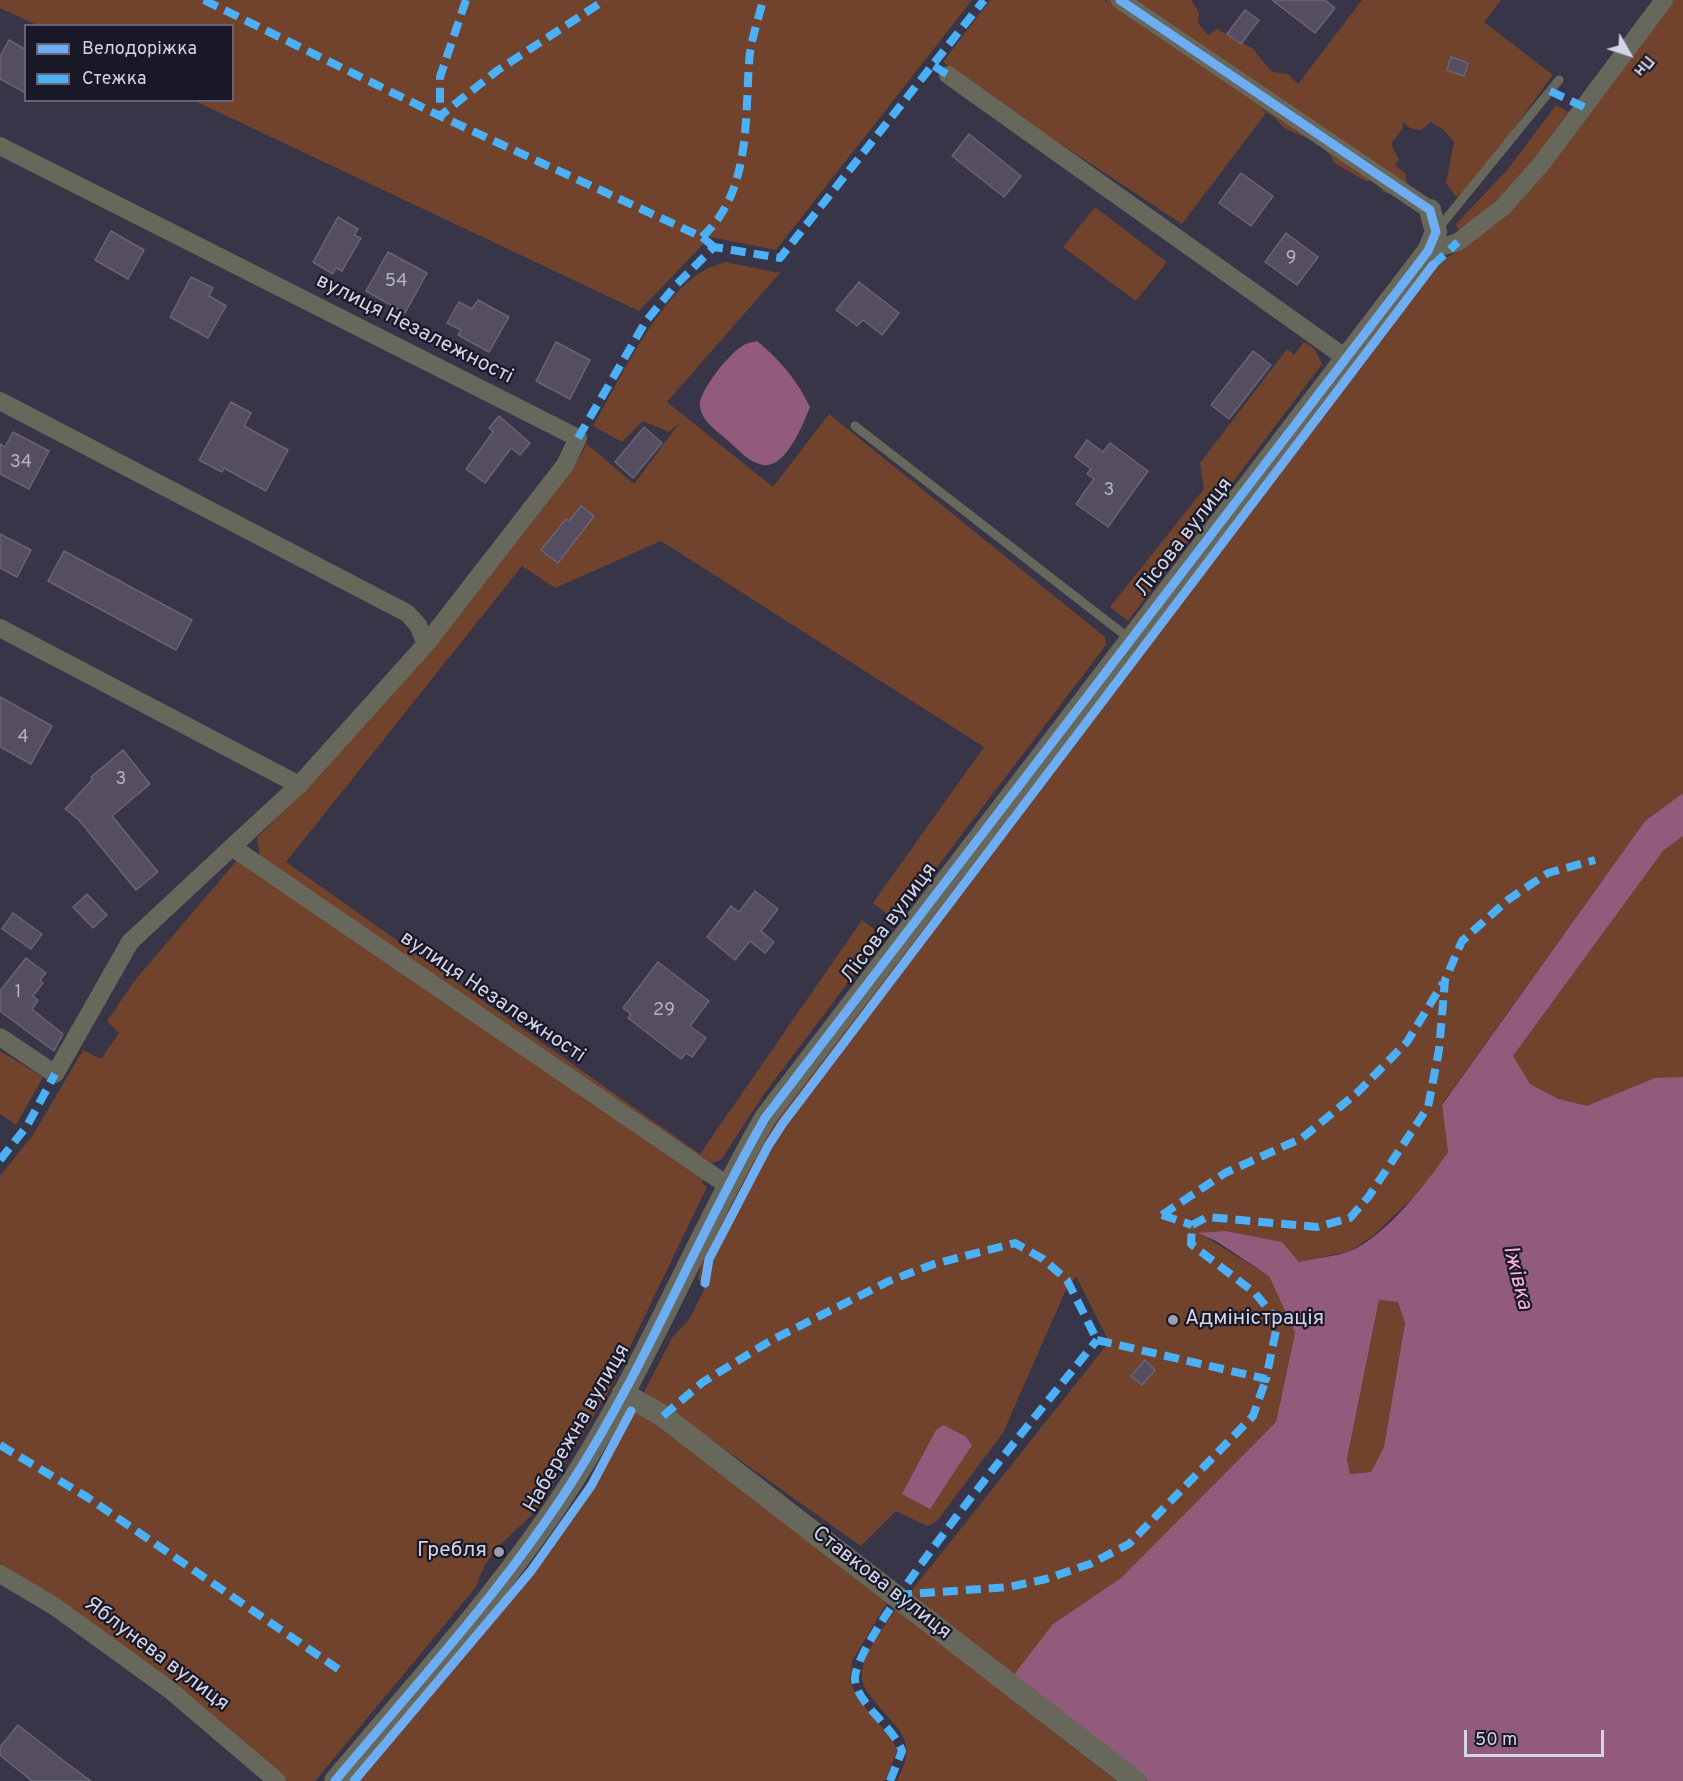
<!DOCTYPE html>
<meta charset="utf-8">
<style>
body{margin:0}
#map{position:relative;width:1683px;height:1781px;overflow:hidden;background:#373547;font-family:Overpass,sans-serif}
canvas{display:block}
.legend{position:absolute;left:24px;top:24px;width:210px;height:78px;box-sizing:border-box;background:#191827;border:2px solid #646375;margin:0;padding:8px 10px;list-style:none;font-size:18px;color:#d4d4e9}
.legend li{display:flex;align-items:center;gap:12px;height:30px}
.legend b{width:30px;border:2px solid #646375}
.north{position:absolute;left:1599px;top:24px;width:60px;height:60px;-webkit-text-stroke:4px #191827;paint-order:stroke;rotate:129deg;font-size:16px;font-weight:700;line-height:24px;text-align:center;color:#d4d4e9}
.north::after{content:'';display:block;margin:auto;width:21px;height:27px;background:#d4d4e9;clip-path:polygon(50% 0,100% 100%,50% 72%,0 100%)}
.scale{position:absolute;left:1464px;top:1730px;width:140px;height:27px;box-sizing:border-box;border:3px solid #d4d4e9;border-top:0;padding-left:8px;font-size:18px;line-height:21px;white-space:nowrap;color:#d4d4e9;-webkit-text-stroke:4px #191827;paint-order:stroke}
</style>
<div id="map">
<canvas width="1683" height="1781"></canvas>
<ul class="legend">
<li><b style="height:8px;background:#6dadf4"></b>Велодоріжка</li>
<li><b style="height:8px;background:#4cb0f7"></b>Стежка</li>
</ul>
<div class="north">Пн</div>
<div class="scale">50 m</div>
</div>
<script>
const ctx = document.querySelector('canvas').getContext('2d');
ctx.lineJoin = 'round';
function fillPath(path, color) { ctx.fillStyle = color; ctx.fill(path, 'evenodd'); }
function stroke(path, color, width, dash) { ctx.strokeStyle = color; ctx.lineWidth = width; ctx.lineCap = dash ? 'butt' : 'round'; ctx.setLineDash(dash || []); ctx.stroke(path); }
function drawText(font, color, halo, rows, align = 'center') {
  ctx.font = font + ' Overpass,sans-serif'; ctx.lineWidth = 4.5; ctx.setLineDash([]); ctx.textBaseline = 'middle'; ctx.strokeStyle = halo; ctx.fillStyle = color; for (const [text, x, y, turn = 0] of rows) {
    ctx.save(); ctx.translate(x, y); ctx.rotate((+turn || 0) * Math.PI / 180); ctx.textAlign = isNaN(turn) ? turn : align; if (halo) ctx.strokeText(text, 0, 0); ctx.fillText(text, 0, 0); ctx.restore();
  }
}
fillPath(new Path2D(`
 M0,0H972L776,250L710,237L639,311L195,101L232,100V26L37,25L0,8Z
 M990,0H1104L1107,2V0H1191L1199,13L1198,23L1208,35L1217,29L1252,48L1272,72L1288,74L1298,84L1362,0H1501L1484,22L1553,75C1537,95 1473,191 1456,197L1446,183L1454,142L1444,130L1431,122L1421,130L1410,128L1403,122V128L1391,144L1399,160L1395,165L1406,174L1407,187L1399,197L1384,192L1374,180L1366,181L1334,163L1330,154L1311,140L1284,128L1274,117L1260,108L1266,113L1182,224L1014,113L943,62Z
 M1673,0H1683V793L1645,821L1442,1104L1448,1152L1424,1187L1374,1235L1350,1251L1299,1262L1199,1233L1269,1276L1295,1333L1276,1422L1121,1578L1053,1624L1148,1781L909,1594L1109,1342L1076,1276L1064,1294L1003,1433L937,1521L927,1526L896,1511L861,1546L662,1405L643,1394L672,1338L690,1318L707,1284L712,1258L768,1149L798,1107L1438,263L1461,249Z
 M1556,105L1568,112C1537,156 1505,202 1458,230L1456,224L1508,169Z
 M1095,207L1167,262L1136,301L1063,247Z
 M725,262L780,273L667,402L773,487L829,414L1105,637L1106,645L896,921L873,903L984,747L661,541L555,588L522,566L286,862L700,1154L862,920L883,936L764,1094L721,1160L711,1163L260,858L257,838L305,790L572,470L587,444L634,484L680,422L669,432L643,421L622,442L593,426C620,380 657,298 703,271C709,267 718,265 725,262Z
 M1422,273L1424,275L784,1117C755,1159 712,1232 703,1282L698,1280L703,1254L765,1134Z
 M1304,342L1315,349L1322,364L1128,621L1110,607L1204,489L1200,463L1287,349L1294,355Z
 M1683,836V1196L1506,1129L1513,1056L1663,851Z
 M239,858L704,1178L702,1183L707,1187L607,1394L540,1505C514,1537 490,1543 476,1587L315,1781H287L175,1684L0,1568V1176L33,1135L83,1050L101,1059L119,1033L107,1021L136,979Z
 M0,1051L43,1077L16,1125L0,1114Z
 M1379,1300L1398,1302L1405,1323L1384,1447L1371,1472L1350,1474L1347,1459Z
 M635,1411L660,1423L888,1601L852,1661L850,1681L857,1697L893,1741L897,1751L886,1779L884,1781H358L532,1574L591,1489Z
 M896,1608L1116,1781H897C920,1737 897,1731 872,1698C868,1693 862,1685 862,1678C860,1655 885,1627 896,1608Z`), '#71432d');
fillPath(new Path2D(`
 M757,341C780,360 797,380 810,407C803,424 784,474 759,464C746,460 736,447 726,439C716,430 702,421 700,407C697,393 730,352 744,345C747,343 753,342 757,341Z
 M1683,793V836L1663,851L1513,1056L1530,1084L1558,1099L1587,1106L1655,1078L1683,1077V1781H1148L1013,1676L1053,1624L1121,1578L1276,1422L1295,1333L1269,1276L1216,1241L1198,1233L1225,1231L1282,1242L1299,1262C1315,1258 1334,1257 1350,1251C1385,1237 1427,1183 1448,1152L1442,1105L1645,821ZM1379,1300L1398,1302L1405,1323L1384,1447L1371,1472L1350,1474L1347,1459Z
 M943,1425L965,1436L972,1445L930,1509L902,1494L936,1430Z`), '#935b7b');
const building = new Path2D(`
 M1272,0H1325L1335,8L1315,33Z
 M1245,10L1259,20L1241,44L1227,34Z
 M9,40L26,50V93L0,79V56Z
 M1451,57L1468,63L1464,76L1447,70Z
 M969,134L1021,176L1004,197L952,156Z
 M1241,173L1273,196L1251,226L1219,203Z
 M338,217L358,229L354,235L361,238L342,271L336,268L333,274L313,262Z
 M111,231L144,250L128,279L95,260Z
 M1286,233L1318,257L1297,285L1265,262Z
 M388,252L427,273L405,313L366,291Z
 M191,277L213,288L209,296L226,306L208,338L170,317Z
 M859,282L899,313L882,335L863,320L857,326L836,310Z
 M478,300L509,317L489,352L458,335L461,330L447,323L459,302L472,309Z
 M556,342L590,360L570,399L536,381Z
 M1253,351L1271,365L1229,419L1211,405Z
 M231,402L251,413L244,426L288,450L266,491L224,468L222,472L199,460Z
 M499,416L530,443L520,455L511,448L485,483L466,469L493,432L489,428Z
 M644,427L662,443L633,478L615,462Z
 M13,432L49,451L29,489L0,474V444L5,447Z
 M1087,440L1103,452L1110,443L1148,471L1108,527L1076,504L1094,479L1087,474L1091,469L1075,457Z
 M581,506L594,516L558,563L541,550L566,519L569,521Z
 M0,534L31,550L17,577L0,568Z
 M64,551L192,620L176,650L48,581Z
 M0,697L52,726L31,764L0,747Z
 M123,750L150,784L112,816L158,872L136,890L79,820L65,809L93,779L91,777Z
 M755,891L778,909L761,931L774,942L765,953L750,941L735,960L707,937L731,906L739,912Z
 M87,894L107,915L93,928L73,907Z
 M13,913L42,934L31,949L2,929Z
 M26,958L46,973L40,980L43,983L33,996L38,1000L32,1009L63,1034L54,1051L0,1011V991Z
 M658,962L709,1001L690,1026L706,1038L692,1057L686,1053L681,1059L628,1018L631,1014L623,1008Z
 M1145,1360L1155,1370L1142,1385L1131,1376Z
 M18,1725L64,1761L91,1781H32L0,1755V1747Z`);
fillPath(building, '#544e60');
stroke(building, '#696574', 1.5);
stroke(new Path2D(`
 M1437,230L1559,80
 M855,426L1130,639`), '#68675b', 9);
stroke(new Path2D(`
 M1120,0L1430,210
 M948,75L1346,358
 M0,146L578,438L565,465L426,644L299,785L232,847
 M1428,251L1458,242L1503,207L1542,163L1664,0
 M0,401L407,613L418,625L426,644
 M0,628L299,785
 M0,1037L55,1074L130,942L232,847L727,1185
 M0,1574L54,1606L170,1690L277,1781`), '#68675b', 18);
stroke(new Path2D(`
 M623,1393L663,1416L1135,1781
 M335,1781C416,1684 504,1589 572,1482C646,1366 697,1237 765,1118L1428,251L1436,232L1430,210`), '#68675b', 22);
stroke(new Path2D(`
 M204,0L440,116L702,237L714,247
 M466,0L440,77V116L498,70L605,0
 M934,66L948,75
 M1550,91L1584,107
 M702,237C750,193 745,123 749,63C750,42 758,21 763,0
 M1433,265L1458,242
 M578,438L646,321L675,286L714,247L780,258L984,0
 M0,1160L27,1126L55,1074
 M1162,1215L1225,1173L1302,1138L1357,1093L1407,1042L1443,983
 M1162,1215L1192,1225
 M1097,1340L1266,1379L1278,1321L1255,1293L1191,1244L1192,1225L1207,1217L1317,1227L1350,1218L1369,1196L1428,1107L1439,1050L1445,980L1462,941L1509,899L1548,873L1595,860
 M663,1416L703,1382L770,1341L889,1281L934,1264L1015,1243L1043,1259L1067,1280L1097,1340
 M0,1445L87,1497L341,1671
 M897,1595L1009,1587L1046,1579L1090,1564L1129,1544L1253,1416L1266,1379
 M890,1781L902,1751C893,1726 858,1705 855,1680C850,1638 1059,1388 1097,1340`), '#4cb0f7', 8, [15, 8]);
stroke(new Path2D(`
 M705,1283L709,1259L768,1146L783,1123L1433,265
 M335,1781C416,1684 504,1589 572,1482C646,1366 697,1237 765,1118L1428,251L1436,232L1430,210L1120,0
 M354,1781L531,1571L591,1486L631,1411`), '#6dadf4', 9);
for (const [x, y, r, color] of [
 [1173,1320,6,"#9d9cb0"],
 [499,1552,6,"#9d9cb0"]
]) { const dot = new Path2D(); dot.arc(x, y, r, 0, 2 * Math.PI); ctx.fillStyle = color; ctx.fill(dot); stroke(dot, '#191827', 2); }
drawText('18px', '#b4b2c7', null, [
 ["9",1291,259],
 ["54",396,282],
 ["34",21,463],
 ["3",1109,491],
 ["4",23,738],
 ["3",121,780],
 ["1",18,993],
 ["29",664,1011]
]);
drawText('21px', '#d4d4e9', '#191827', [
 ["вулиця Незалежності",414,330,27],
 ["Лісова вулиця",1185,538,-52],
 ["Лісова вулиця",890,924,-53],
 ["вулиця Незалежності",492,998,34],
 ["Набережна вулиця",578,1429,-60],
 ["Ставкова вулиця",881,1584,38],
 ["Яблунева вулиця",156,1655,37]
]);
drawText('21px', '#d4d4e9', '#191827', [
 ["Адміністрація",1185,1320],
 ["Гребля",487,1552,"right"]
], 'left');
drawText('italic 22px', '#fab1d7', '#191827', [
 ["Іжівка",1516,1278,76]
]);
</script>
